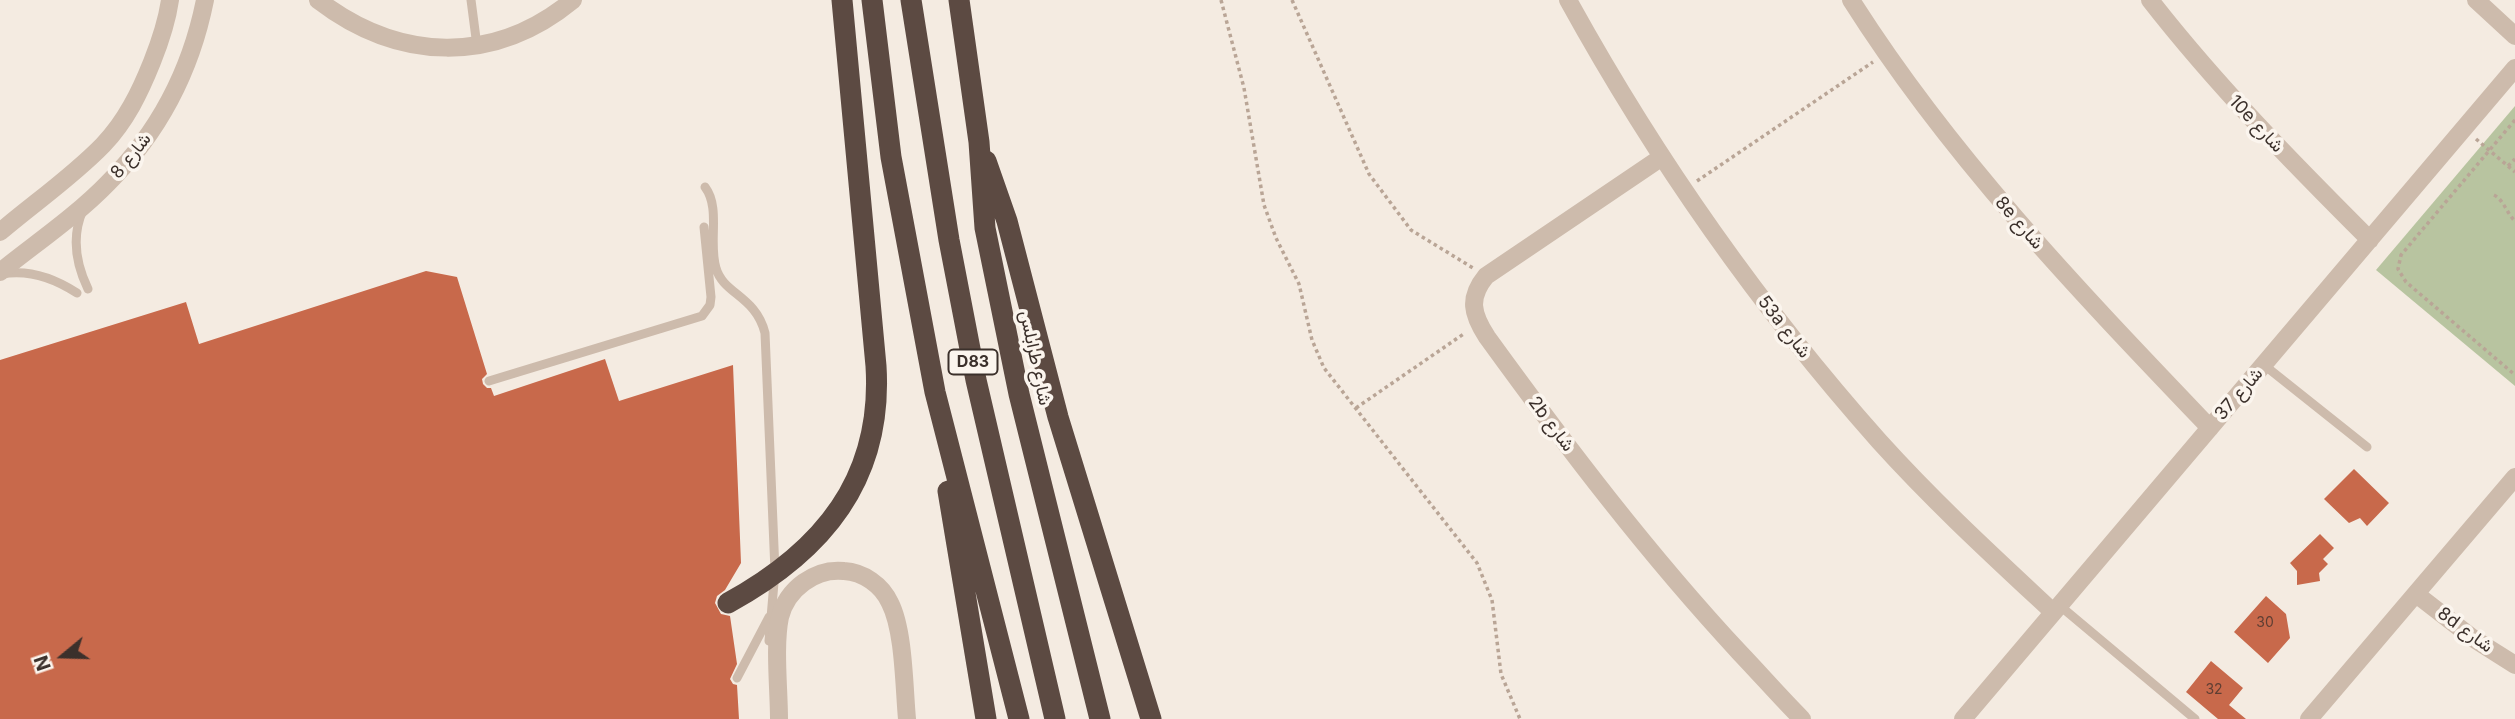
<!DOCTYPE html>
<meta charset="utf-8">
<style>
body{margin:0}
#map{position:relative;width:2515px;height:719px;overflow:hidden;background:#f4ebe1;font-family:Inter,sans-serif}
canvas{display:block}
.north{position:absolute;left:28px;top:621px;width:70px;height:70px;-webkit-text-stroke:5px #fbf5ee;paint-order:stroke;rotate:251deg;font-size:19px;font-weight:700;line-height:28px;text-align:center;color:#3b302b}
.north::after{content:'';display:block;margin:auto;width:24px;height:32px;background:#3b302b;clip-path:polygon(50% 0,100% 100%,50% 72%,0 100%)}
</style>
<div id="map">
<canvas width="2515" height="719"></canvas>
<div class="north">N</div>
</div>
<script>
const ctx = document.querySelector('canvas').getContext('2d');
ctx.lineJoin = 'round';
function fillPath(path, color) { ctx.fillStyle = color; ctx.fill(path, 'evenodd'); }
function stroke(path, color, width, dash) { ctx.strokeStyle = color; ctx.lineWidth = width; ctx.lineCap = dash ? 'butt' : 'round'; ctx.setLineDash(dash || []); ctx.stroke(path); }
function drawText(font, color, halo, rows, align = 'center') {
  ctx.font = font + ' Inter,Vazirmatn,sans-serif'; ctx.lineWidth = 7; ctx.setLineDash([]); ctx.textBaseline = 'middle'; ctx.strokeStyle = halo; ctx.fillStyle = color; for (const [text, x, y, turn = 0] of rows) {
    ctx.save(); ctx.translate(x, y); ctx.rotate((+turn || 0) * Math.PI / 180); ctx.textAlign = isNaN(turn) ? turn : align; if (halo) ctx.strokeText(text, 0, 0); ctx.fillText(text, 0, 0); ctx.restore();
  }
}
fillPath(new Path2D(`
 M2515,106V386L2376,270Z`), '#b8c4a0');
fillPath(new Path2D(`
 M426,271L457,277L487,374L482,379L483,384L487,388H491L494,396L605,359L619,401L733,365L741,563L725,590L717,596L715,603L721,614L730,616L737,664L730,679L733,684L737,685L739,719H0V360L186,302L199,344Z
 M2354,469L2389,503L2367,526L2360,518L2349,523L2324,499Z
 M2320,534L2334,548L2323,559L2328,564L2319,573L2320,581L2297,585V571L2290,563Z
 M2266,596L2286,614L2290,638L2268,663L2234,632Z
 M2211,661L2243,688L2229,705L2246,719H2218L2186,692Z`), '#c8694b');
stroke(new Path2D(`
 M1221,0L1244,88L1264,205L1276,238L1299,284L1312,340L1324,368L1477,563L1492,600L1501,674L1520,719
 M1292,0L1369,174L1411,230L1473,268
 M2515,120L2401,255L2398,269L2406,282L2515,375
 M2476,139L2515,172
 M2508,166L2515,159
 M1697,181L1873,62
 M2494,195C2504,200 2507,214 2515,221
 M1356,408L1465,333`), '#b9a596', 3.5, [3.5, 3.5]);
stroke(new Path2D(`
 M471,0L477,46
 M705,187C721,208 708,243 716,268C723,294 756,296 765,333L775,571L769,641
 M83,210C71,237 76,264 88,289
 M2,274C30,269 54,278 77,293
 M2264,365L2367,447
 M489,381L702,316L710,305L711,297L704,227
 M2059,605L2195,719
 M737,678L769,617`), '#cdbbac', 9);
stroke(new Path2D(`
 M318,0C399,62 494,65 573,0
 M1568,0C1655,158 1759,306 1879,441C1934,502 1994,557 2053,612
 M1851,0C1951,158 2081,293 2210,428
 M2150,0C2217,86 2293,163 2370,240
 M2476,0L2515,36
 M1662,157L1486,276C1468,298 1472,314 1487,337C1566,446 1648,554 1740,653C1761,675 1781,698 1802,719
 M2416,594L2474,639L2515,665
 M779,719C779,689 774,646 780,617C787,589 815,568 844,571C863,572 882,585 890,603C904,630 904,687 907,719
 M1963,719L2515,68
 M2309,719L2515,477`), '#cdbbac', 18);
stroke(new Path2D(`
 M0,232C34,203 72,177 103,145C126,121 140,92 152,62C160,42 167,21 170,0
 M0,272C36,243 76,216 108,183C159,132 191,70 205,0`), '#cdbbac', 18);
stroke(new Path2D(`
 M872,0L891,157L935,392L1019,719
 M911,0L949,240L976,380L1055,719
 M959,0L979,142L985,228L1019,394L1100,719
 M986,161L1007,221L1058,417L1151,719
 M948,491L986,719
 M728,603C823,551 883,479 876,366L842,0`), '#5c4a42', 21);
drawText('14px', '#5e3e33', null, [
 ["30",2265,623],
 ["32",2214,690]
]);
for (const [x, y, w] of [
 [973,362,49]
]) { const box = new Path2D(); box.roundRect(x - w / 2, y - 12.5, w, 25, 5); ctx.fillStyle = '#fbf5ee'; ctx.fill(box); stroke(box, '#3b302b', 2); }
drawText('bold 16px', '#3b302b', null, [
 ["D83",973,362]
]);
drawText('18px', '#3b302b', '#fbf5ee', [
 ["10e شارع",2256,124,47],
 ["شارع 8",131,156,-51],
 ["8e شارع",2019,223,49],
 ["53a شارع",1784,327,52],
 ["شارع طرابلس",1035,358,78],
 ["شارع 37",2239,394,-49],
 ["2b شارع",1551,424,53],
 ["8d شارع",2465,630,36]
]);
</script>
